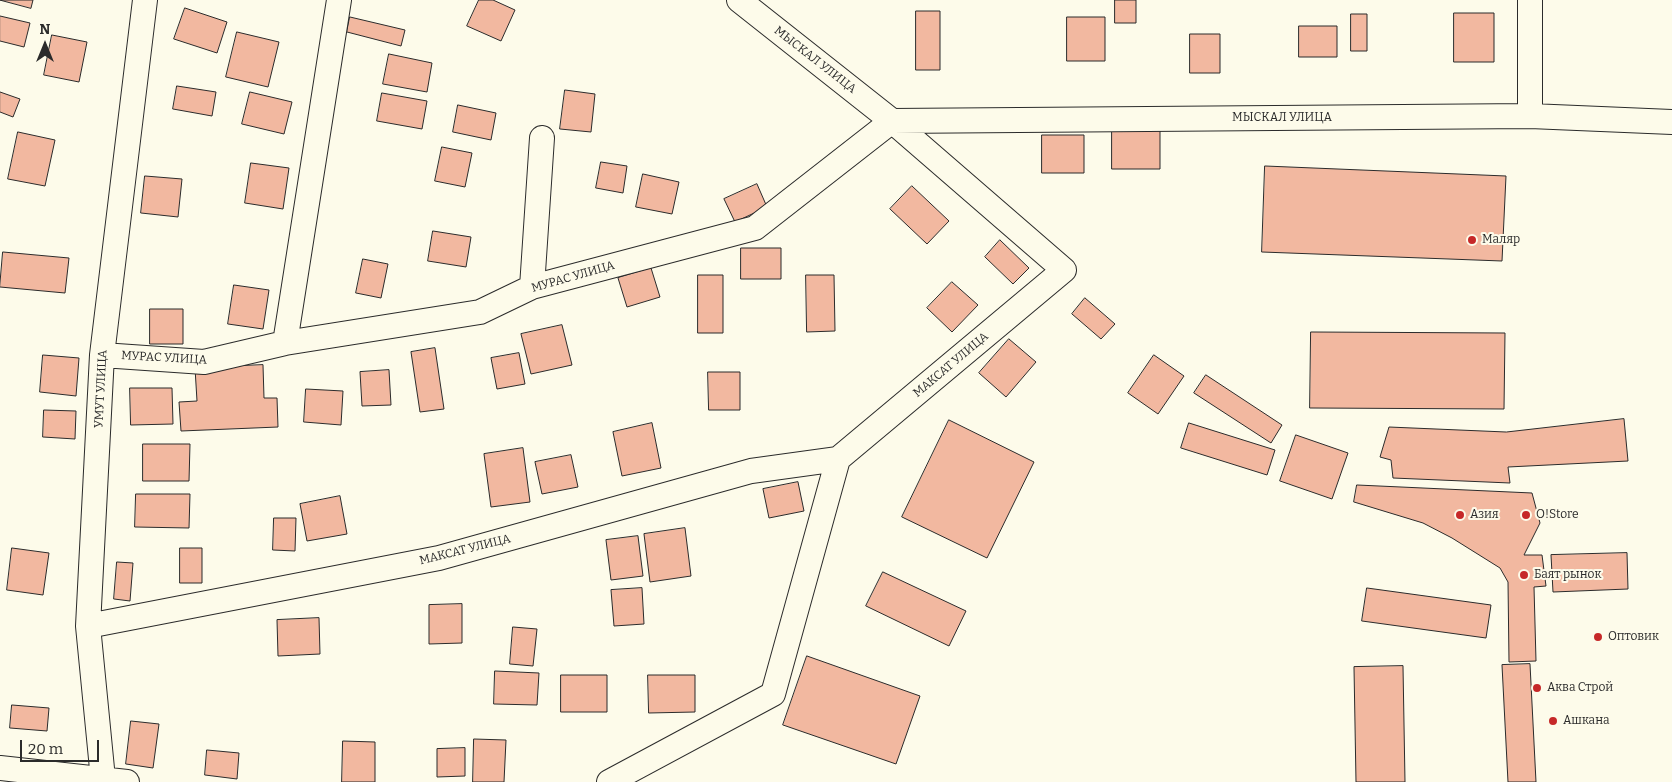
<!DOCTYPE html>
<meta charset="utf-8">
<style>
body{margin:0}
#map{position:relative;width:1672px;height:782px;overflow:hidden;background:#fdfbea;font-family:Bitter,serif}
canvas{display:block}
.north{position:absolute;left:20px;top:20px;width:50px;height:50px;-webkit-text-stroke:4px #fdfbea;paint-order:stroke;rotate:0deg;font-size:14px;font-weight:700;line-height:20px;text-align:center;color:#2b2b2b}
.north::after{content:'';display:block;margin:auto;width:18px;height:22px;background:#2b2b2b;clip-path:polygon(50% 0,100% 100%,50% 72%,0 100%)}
.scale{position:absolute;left:20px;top:740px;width:79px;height:22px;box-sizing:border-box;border:2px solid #2b2b2b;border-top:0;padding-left:6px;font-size:15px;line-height:18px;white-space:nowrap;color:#2b2b2b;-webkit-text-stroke:4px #fdfbea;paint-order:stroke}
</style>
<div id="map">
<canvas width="1672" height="782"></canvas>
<div class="north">N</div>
<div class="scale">20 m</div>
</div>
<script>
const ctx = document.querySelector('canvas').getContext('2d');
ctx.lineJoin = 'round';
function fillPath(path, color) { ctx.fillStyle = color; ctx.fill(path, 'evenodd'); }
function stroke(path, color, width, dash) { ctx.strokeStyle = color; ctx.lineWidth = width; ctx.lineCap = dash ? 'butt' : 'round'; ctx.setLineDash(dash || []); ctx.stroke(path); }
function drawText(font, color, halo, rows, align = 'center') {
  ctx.font = font + ' Bitter,serif'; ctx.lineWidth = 4; ctx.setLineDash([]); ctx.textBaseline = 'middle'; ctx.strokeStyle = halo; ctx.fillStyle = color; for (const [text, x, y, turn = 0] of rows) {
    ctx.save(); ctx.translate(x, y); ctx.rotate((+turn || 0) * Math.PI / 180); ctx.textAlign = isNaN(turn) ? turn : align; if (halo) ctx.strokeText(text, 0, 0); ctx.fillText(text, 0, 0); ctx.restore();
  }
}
const building = new Path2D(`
 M0,0H33L31,8Z
 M479,0H493L515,10L501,41L467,26Z
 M1115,0H1136V23H1115Z
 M185,8L227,22L217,53L174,39Z
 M916,11H940V70H916Z
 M1454,13H1494V62H1454Z
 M1351,14H1367V51H1351Z
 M0,16L30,23L24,47L0,41Z
 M350,17L405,30L401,46L347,32Z
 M1067,17H1105V61H1067Z
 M1299,26H1337V57H1299Z
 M237,32L279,42L268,87L226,77Z
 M1190,34H1220V73H1190Z
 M52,35L87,42L79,82L44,75Z
 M389,54L432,63L427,92L383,84Z
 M177,86L216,92L212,116L173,109Z
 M565,90L595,94L591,132L560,129Z
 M0,92L20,99L13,117L0,112Z
 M250,92L292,102L284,134L242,124Z
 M382,93L427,101L422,129L377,121Z
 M458,105L496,113L491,140L453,132Z
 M1112,129H1160V169H1112Z
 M18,132L55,140L45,186L8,179Z
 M1042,135H1084V173H1042Z
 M442,147L472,153L465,187L435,181Z
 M601,162L627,166L623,193L596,188Z
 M251,163L289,168L283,209L245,203Z
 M1265,166L1506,176L1502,261L1262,252Z
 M643,174L679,182L672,214L636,207Z
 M145,176L182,179L178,217L141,213Z
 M757,184L767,207L735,222L724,199Z
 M912,186L949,221L927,244L890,209Z
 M433,231L471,237L466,267L428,261Z
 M1000,240L1029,268L1013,284L985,257Z
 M741,248H781V279H741Z
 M3,252L69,258L65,293L0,287Z
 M363,259L388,264L381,298L356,293Z
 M651,268L660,297L627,307L618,278Z
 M698,275H723V333H698Z
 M806,275H834L835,331L807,332Z
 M952,282L978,305L952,332L927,308Z
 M234,285L269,290L263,329L228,324Z
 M1085,298L1115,324L1101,339L1072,314Z
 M150,309H183V344H150Z
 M562,325L572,365L531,374L521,334Z
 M1311,332L1505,333L1504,409L1310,408Z
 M1009,339L1036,362L1006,397L979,373Z
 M435,348L444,409L420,412L411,352Z
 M519,353L525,384L497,389L491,358Z
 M43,355L79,358L76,396L40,392Z
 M1154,355L1184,376L1158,414L1128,393Z
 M263,365L264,398H277L278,427L181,431L179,402L197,401L195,368Z
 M389,370L391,405L362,406L360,372Z
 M708,372H740V410H709Z
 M1206,375L1282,425L1271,443L1194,393Z
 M130,388H172L173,424L131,425Z
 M306,389L343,391L341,425L304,422Z
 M44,410L76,411L75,439L43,437Z
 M1624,419L1628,461L1508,467L1510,483L1393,478L1391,460L1380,457L1389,427L1506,432Z
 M949,420L1034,462L987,558L902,517Z
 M652,423L661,468L622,476L613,432Z
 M1189,423L1275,450L1267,475L1181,448Z
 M1296,435L1348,453L1332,499L1280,481Z
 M143,444H190L189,481H143Z
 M523,448L530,502L491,507L484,454Z
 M571,455L578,487L542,494L535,462Z
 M798,482L804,511L769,518L763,489Z
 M1357,485L1532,493L1540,523L1524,555H1542L1546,586L1534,587L1536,661L1509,662L1508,582L1500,568L1452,538L1423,523L1354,502Z
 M136,494H190L189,528L135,527Z
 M340,496L347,534L307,541L300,504Z
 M274,518H296L295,551L273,550Z
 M685,528L691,576L650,582L644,534Z
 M638,536L643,576L611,580L606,540Z
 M12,548L49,553L43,595L7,590Z
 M180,548H202V583H180Z
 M1627,553L1628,589L1553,592L1551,555Z
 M117,562L133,563L130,601L114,599Z
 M883,572L966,611L949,646L866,606Z
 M642,588L644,624L614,626L611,590Z
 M1367,588L1491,605L1486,638L1362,621Z
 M462,604V643L429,644V605Z
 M319,618L320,654L278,656L277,620Z
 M513,627L537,629L533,666L510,664Z
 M807,656L920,696L896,764L783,725Z
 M1530,664L1536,782H1508L1502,665Z
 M1403,666L1405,782H1356L1354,667Z
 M495,671L539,673L537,705L494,704Z
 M561,675H607V712H561Z
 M648,675H695V712L649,713Z
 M12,705L49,708L47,731L10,728Z
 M131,721L159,724L153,768L126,764Z
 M474,739L506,740L504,782H473Z
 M343,741L375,742V782H342Z
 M465,748V776L437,777V749Z
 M207,750L239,753L237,779L205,775Z`);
fillPath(building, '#f2b8a0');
stroke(building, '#2b2b2b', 1);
const minor = new Path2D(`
 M1530,0V116
 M532,287L542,138
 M285,343L339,0
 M102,355L204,362L285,343L480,312L532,287L755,228L892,121L1530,116L1672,122
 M88,626L439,558L751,471L838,459
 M0,768L127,782
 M103,779L88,626L102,355L145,0
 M609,782L773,694L838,459L1064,270L892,121L739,0`);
stroke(minor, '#2b2b2b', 26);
stroke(minor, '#fdfbea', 24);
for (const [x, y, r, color] of [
 [1472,240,5,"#c62828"],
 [1460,515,5,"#c62828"],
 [1526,515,5,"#c62828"],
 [1524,575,5,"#c62828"],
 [1598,637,5,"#c62828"],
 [1537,688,5,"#c62828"],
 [1553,721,5,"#c62828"]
]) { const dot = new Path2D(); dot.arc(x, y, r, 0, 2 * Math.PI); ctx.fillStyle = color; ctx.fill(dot); stroke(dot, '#fdfbea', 2); }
drawText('12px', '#2b2b2b', '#fdfbea', [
 ["МЫСКАЛ УЛИЦА",815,60,38],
 ["МЫСКАЛ УЛИЦА",1282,118],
 ["МУРАС УЛИЦА",573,277,-16],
 ["МУРАС УЛИЦА",164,358,3],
 ["МАКСАТ УЛИЦА",951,365,-40],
 ["УМУТ УЛИЦА",101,389,-87],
 ["МАКСАТ УЛИЦА",465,550,-14]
]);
drawText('12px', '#2b2b2b', '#fdfbea', [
 ["Маляр",1482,240],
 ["Азия",1470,515],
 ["O!Store",1536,515],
 ["Баят рынок",1534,575],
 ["Оптовик",1608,637],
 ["Аква Строй",1547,688],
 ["Ашкана",1563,721]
], 'left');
</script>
